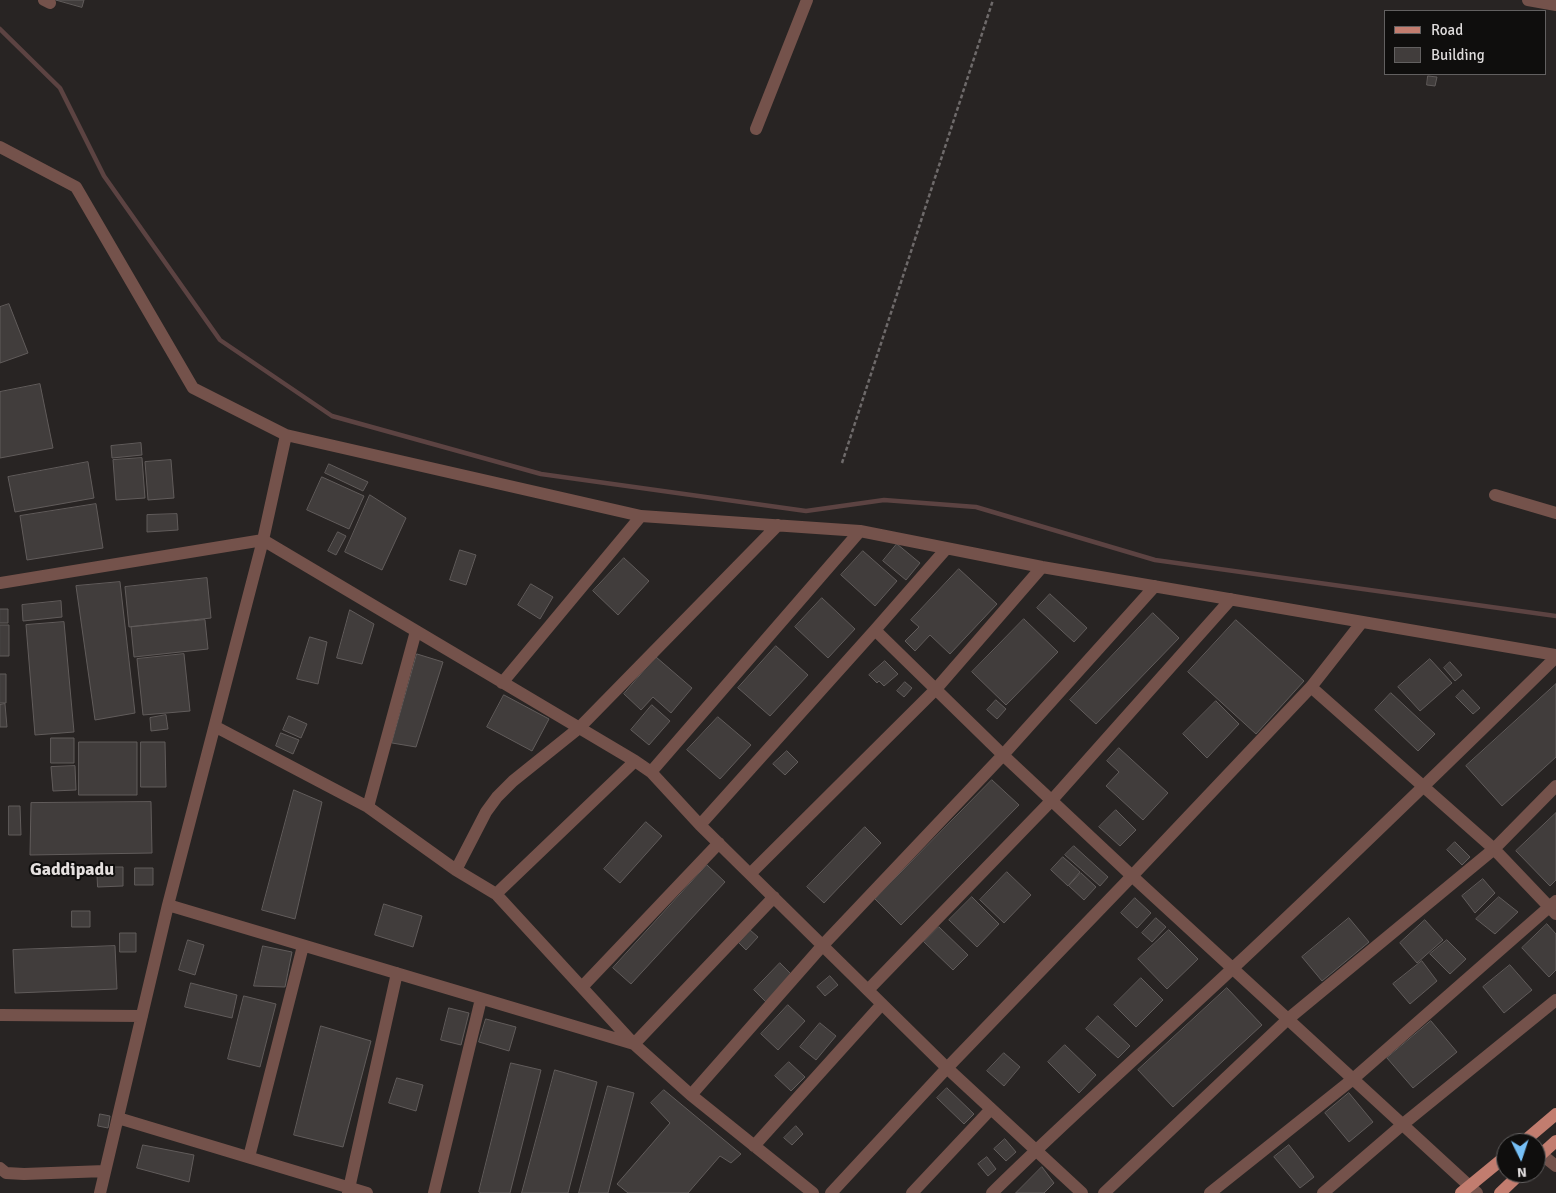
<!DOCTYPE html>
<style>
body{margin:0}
#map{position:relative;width:1556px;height:1193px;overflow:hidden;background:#282423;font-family:Signika,sans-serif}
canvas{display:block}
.legend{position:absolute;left:1384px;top:10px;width:162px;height:65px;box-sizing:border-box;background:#0f0e0d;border:1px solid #626060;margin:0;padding:6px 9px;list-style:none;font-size:15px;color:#dfdcdc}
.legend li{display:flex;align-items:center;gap:10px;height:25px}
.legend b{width:25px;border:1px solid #626060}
.north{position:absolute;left:1496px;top:1133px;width:50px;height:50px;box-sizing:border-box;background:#0f0e0d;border:1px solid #626060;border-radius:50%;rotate:176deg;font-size:14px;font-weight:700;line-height:20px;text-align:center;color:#dfdcdc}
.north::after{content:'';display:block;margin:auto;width:18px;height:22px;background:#76c0f7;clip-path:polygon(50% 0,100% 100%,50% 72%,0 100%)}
</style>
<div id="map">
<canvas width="1556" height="1193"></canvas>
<ul class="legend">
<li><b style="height:6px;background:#c27d6f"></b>Road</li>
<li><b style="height:14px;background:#413d3c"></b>Building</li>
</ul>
<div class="north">N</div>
</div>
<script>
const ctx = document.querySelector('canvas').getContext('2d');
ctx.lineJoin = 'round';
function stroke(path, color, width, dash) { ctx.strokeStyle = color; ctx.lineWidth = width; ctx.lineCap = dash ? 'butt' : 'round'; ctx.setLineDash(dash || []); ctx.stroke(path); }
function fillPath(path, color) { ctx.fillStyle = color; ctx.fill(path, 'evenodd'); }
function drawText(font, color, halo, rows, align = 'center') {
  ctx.font = font + ' Signika,sans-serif'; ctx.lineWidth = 4; ctx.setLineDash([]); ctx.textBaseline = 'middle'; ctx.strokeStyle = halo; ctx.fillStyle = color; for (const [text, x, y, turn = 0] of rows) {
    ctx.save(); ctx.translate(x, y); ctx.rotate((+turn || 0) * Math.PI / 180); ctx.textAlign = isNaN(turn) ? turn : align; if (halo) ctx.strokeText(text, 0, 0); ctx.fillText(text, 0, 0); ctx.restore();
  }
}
stroke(new Path2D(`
 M0,29L60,88L104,176L220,340L332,416L541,474L806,511L884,500L976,507L1155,560L1556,616`), '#5c4342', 4.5);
const building = new Path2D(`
 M56,0H84L82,7Z
 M1428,76L1437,77L1435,86L1427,85Z
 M9,304L28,353L0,363V307Z
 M40,384L53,448L0,458V392Z
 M141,443L142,455L112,458L111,446Z
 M142,458L145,498L116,500L113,460Z
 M171,460L174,498L148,500L145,462Z
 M88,462L94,498L15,512L8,477Z
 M329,464L368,482L363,491L325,473Z
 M322,477L364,496L349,529L307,510Z
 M370,495L406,518L382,570L345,552Z
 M96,504L103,548L27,560L20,516Z
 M177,514L178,530L147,532V515Z
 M338,532L346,536L336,555L328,551Z
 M897,544L920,563L906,580L883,561Z
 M460,550L476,555L466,585L450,580Z
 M863,551L897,581L875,606L841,575Z
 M624,558L649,581L618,615L593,591Z
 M959,569L997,604L950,654L930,635L915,651L905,641L919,627L911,620Z
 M207,578L211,618L129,627L125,587Z
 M120,582L135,713L95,720L76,586Z
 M531,584L553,597L540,619L518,605Z
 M1050,594L1087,628L1074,642L1037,608Z
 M822,598L855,629L828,658L795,627Z
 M61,601L62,617L23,621L22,605Z
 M0,609H8V623H0Z
 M350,610L374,624L362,664L337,658Z
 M1153,613L1179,638L1096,724L1070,700Z
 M1024,619L1058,652L1006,705L972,672Z
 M205,620L208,649L134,657L131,627Z
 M1236,620L1304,681L1256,734L1188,672Z
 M64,622L74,732L35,735L26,625Z
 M0,625H9V656H0Z
 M310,637L327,642L318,684L297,679Z
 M776,646L808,675L770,716L738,688Z
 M184,654L190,711L143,715L137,659Z
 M417,654L443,662L416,747L392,743Z
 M656,657L692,688L671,713L653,697L641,710L624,694Z
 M1430,659L1452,683L1420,711L1398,687Z
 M885,661L898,674L884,686L879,681L877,683L869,675Z
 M1450,662L1462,675L1455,681L1444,668Z
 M0,674H6V703H0Z
 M905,682L912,688L904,697L897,691Z
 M1556,684V757L1502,806L1466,766Z
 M1463,690L1480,708L1473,714L1456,697Z
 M1391,693L1435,734L1418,751L1375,710Z
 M504,695L549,719L532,751L487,727Z
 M996,700L1006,709L997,719L987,710Z
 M1216,701L1239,724L1207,758L1183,734Z
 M5,704L7,727H0V705Z
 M652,705L670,721L649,745L631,730Z
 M166,715L168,729L151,731L150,718Z
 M289,716L307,724L301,738L283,730Z
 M718,717L751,745L720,779L687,750Z
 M281,733L299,740L293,754L276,746Z
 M51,738H74V763H51Z
 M79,742H137V795H79Z
 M141,742H165L166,787H141Z
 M1119,748L1168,793L1143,820L1106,786L1119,772L1107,761Z
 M787,751L798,762L785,775L773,764Z
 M75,766L76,790L53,791L51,767Z
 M992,780L1019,805L901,925L875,899Z
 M294,790L322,802L295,919L262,910Z
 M151,802L152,853L30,855L31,803Z
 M9,806H20L21,835H9Z
 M1116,810L1136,830L1120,846L1099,827Z
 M1556,813V880L1550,886L1516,851Z
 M646,822L662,836L620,883L604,869Z
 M865,827L881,843L824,903L807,887Z
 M1455,842L1470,857L1462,865L1447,850Z
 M1074,846L1108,877L1100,886L1065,855Z
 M1063,857L1080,872L1068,886L1051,870Z
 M707,865L725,882L631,984L613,968Z
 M97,867H123V886L98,887Z
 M135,868H153V885H135Z
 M1007,872L1031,895L1004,923L980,900Z
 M1081,873L1096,887L1084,900L1069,886Z
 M1483,879L1495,893L1475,913L1462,896Z
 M972,897L999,924L977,947L949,920Z
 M1499,897L1518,912L1495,934L1476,919Z
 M1135,898L1151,913L1137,928L1121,913Z
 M384,904L422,916L413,947L375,935Z
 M72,911H90V927H72Z
 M1156,918L1166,927L1152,942L1142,933Z
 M1349,918L1369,942L1322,981L1302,957Z
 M1425,920L1443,940L1417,963L1400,943Z
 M1547,924L1556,934V970L1549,977L1522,948Z
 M939,927L968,955L953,970L924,942Z
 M750,930L758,937L746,950L739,943Z
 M1169,930L1198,959L1167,989L1138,959Z
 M120,933H136V952H120Z
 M188,940L204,945L195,975L179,970Z
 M1447,940L1466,959L1450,974L1430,954Z
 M115,946L117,989L15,993L13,950Z
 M263,946L292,952L285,987L254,986Z
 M1422,961L1437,981L1410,1004L1393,984Z
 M780,963L792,975L766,1002L754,990Z
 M1510,965L1532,990L1504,1013L1483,987Z
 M830,976L838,985L825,996L817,987Z
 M1141,978L1163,1000L1136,1027L1114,1005Z
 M191,983L237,995L232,1018L185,1007Z
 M1227,988L1262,1025L1173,1107L1138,1070Z
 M244,996L276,1004L260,1067L228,1059Z
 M788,1005L805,1021L778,1050L761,1034Z
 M449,1008L469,1013L461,1045L441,1040Z
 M1098,1016L1130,1046L1118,1058L1086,1029Z
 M486,1019L516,1027L509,1051L479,1042Z
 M1431,1021L1457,1052L1413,1088L1387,1058Z
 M820,1023L836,1036L816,1060L800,1047Z
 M321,1026L371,1041L343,1147L294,1135Z
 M1065,1045L1096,1075L1079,1093L1048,1062Z
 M1004,1053L1020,1067L1004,1086L987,1071Z
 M789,1062L805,1077L791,1091L775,1076Z
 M511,1063L541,1070L510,1193H481L479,1192Z
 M555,1070L597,1082L568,1193H522Z
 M397,1078L423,1085L416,1111L389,1103Z
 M608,1086L634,1093L608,1193H579Z
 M947,1088L974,1114L964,1124L937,1098Z
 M664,1090L741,1154L731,1163L720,1156L688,1193H628L617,1184L670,1123L651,1103Z
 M1349,1093L1373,1122L1349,1142L1325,1113Z
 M100,1114L110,1116L108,1128L98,1126Z
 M796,1126L803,1134L792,1145L784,1138Z
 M1005,1139L1016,1152L1006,1161L994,1149Z
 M143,1145L194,1155L189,1182L137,1168Z
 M1289,1145L1314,1177L1300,1188L1274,1157Z
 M987,1157L996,1169L988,1176L978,1164Z
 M1042,1167L1054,1183L1044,1193H1016Z`);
fillPath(building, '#413d3c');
stroke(building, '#615c5b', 1);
stroke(new Path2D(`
 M842,463L993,0`), '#6e6a6a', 2.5, [4, 2.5]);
stroke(new Path2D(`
 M44,0L50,3
 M1528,0L1556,5
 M756,129L807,0
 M0,147L76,187L193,388L286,435L641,516L860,531L1042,567L1556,655
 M1495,495L1556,513
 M0,583L263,540L635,761L651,772L700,825L947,1068L1132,876L1477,1193
 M875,630L1003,755L1132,876L1311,687L1362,622
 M502,683L641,516
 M1311,687L1494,849L1556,786
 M216,727L368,807L456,870L496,894L634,1044L691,1095L813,1193
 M651,772L860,531
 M368,807L416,631
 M700,825L875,630L946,549
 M456,870L486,812L497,797L513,781L579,728L778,525
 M750,874L936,689L1042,567
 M496,894L635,761
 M168,905L634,1044L774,897
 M582,987L719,843
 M868,990L1052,800L1231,599
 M0,1015L142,1016
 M691,1095L823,945L1003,755L1155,586
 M118,1118L367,1193
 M754,1146L882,1004
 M1541,1154L1556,1166
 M249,1157L303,946
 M0,1168L6,1173L24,1174L105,1171
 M100,1193L168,905L263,540L286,435
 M348,1193L397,973
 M434,1193L481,999
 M831,1193L947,1068L1082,1193
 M912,1193L991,1109
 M992,1193C1070,1116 1152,1044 1232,969C1341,867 1449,762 1556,657
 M1104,1193L1288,1019L1494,849L1556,914
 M1210,1193L1353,1079L1556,901
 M1323,1193L1402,1125L1556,1000`), '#74524b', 12);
stroke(new Path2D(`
 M1522,1143L1556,1114
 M1536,1159L1556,1141
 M1461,1193L1506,1156
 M1500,1193L1521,1173`), '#c27d6f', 12);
drawText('bold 18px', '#e5e0df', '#0f0e0d', [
 ["Gaddipadu",72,870]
]);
</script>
